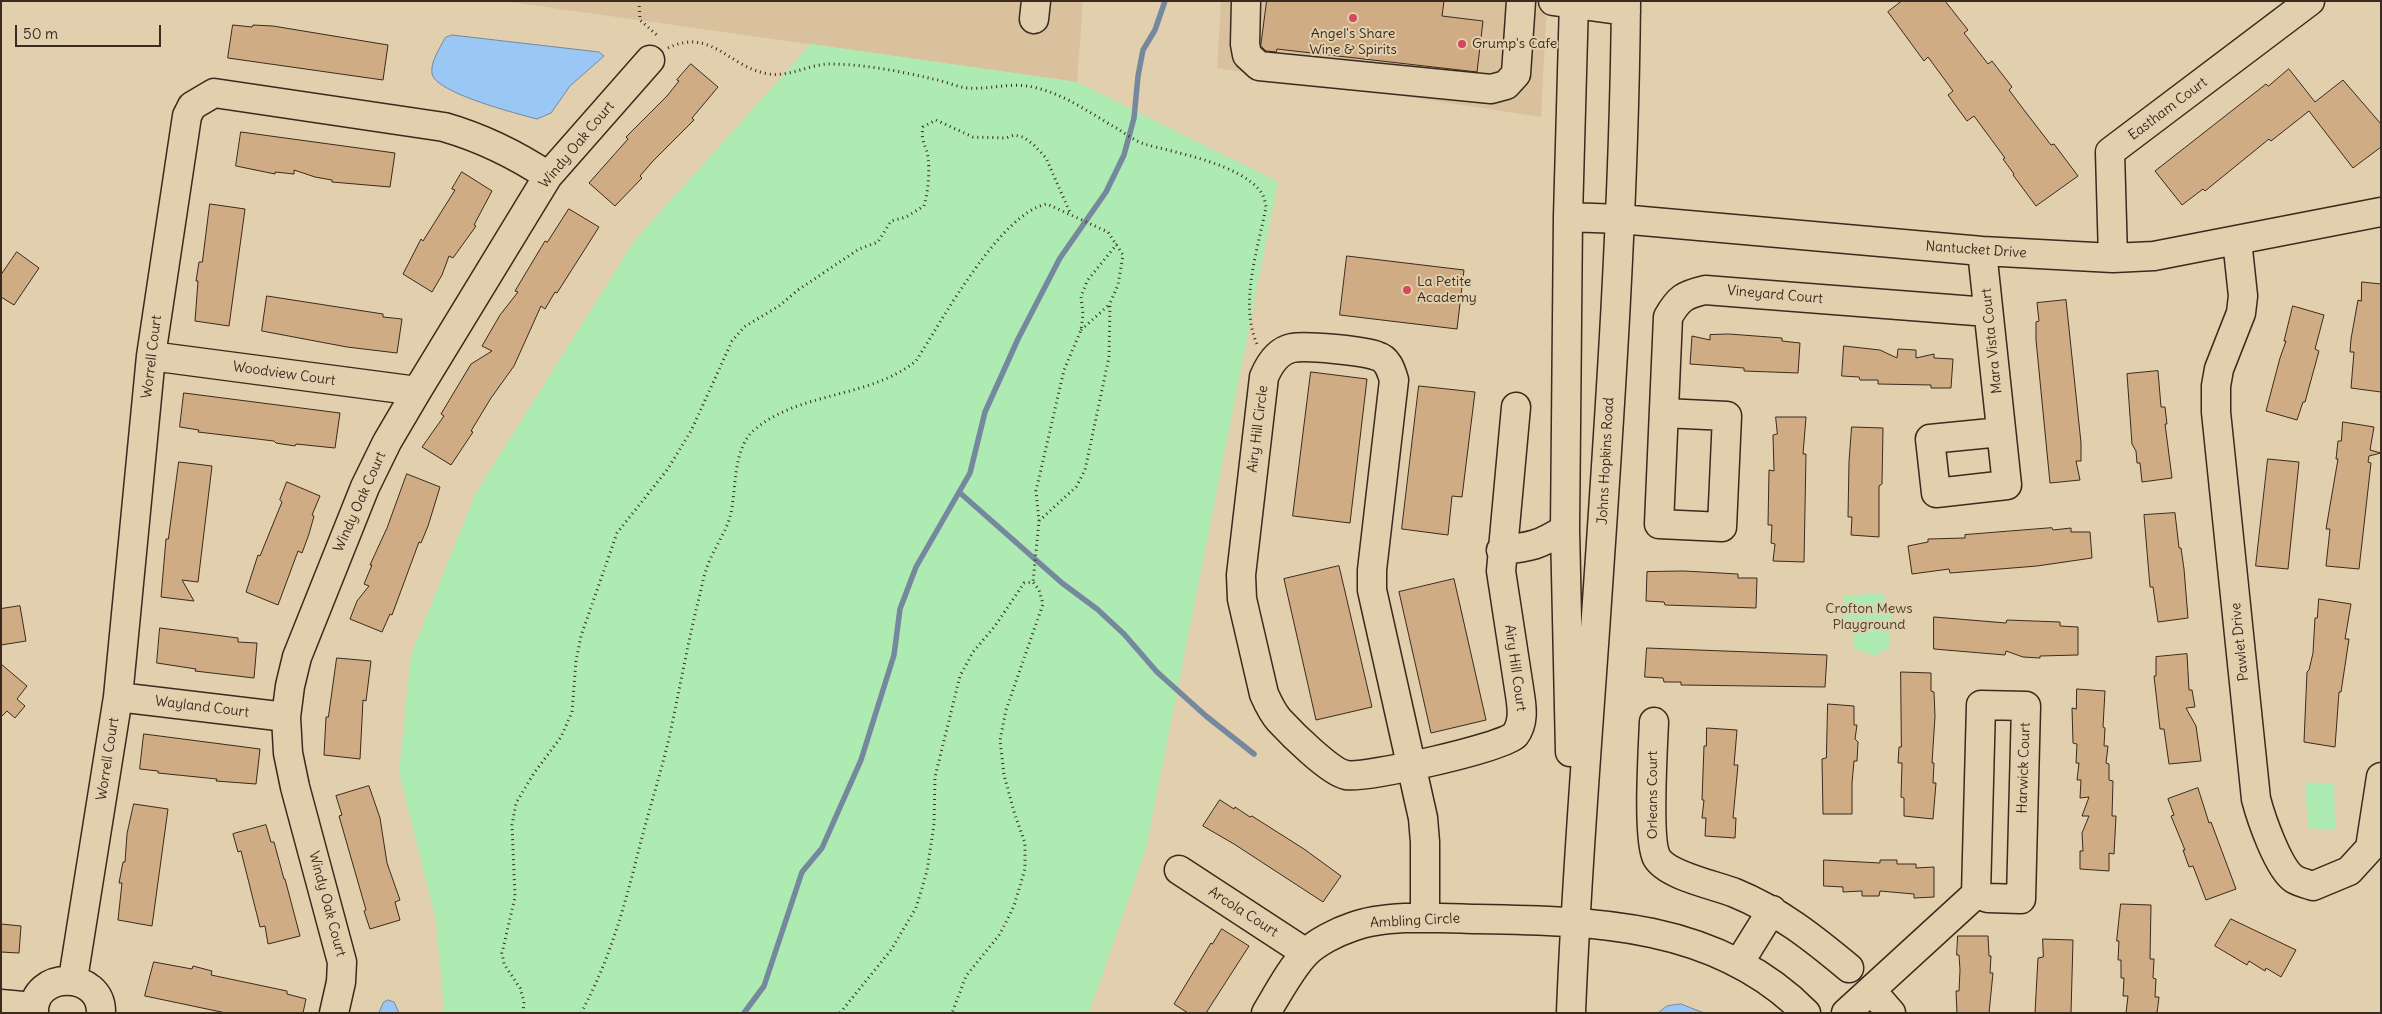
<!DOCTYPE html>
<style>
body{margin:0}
#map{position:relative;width:2382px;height:1014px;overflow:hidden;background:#e1cfad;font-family:Delius,sans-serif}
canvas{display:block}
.frame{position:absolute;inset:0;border:2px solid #3b2a1e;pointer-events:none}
.scale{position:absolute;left:15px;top:25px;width:146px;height:22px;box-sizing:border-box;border:2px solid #3b2a1e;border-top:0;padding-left:6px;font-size:15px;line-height:18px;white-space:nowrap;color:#3b2a1e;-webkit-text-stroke:4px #e1cfad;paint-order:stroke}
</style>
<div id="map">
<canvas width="2382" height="1014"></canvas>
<div class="frame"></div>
<div class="scale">50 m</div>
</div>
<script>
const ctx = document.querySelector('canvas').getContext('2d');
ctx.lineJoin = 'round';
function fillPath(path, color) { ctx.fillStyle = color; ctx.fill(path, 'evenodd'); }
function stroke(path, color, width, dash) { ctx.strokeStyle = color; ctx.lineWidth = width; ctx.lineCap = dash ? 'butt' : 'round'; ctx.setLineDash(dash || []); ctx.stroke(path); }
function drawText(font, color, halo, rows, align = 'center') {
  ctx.font = font + ' Delius,sans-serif'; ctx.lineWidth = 4; ctx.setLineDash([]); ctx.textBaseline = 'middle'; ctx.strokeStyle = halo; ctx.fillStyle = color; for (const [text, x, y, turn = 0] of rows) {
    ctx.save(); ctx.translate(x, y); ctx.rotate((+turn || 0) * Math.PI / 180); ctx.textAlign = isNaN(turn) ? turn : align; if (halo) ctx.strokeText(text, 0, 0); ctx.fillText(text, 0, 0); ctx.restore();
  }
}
fillPath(new Path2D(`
 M504,1H1083L1077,82Z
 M1221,1H1547L1541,117L1217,68Z`), '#d9c19e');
fillPath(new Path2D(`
 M811,44L1077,82L1278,182L1146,848L1089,1013H444L436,920L399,772L411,655L475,494L635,240Z
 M1881,593L1892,610L1889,648L1874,656L1854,648V633L1841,618L1844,596Z
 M2305,782L2334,784L2335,830L2308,828Z`), '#aeebb2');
const water = new Path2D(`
 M452,35L599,52L604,56L570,86L551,113L537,119C518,114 436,93 432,74C430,62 440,48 445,38Z
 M388,1000L394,1002L399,1013H379L383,1003Z
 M1681,1004L1704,1013H1658L1667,1006Z`);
fillPath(water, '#9bc7f4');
stroke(water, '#75889e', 1);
stroke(new Path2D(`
 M959,492L1062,583L1097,609L1124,634L1157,672L1206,716L1254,754
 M744,1013L764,986L802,872L822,848L861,760L894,655L900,609L916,567L970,473L985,412L1018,339L1060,258L1106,192L1124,155L1134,118L1138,76L1143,50L1155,30L1165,1`), '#75889e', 5.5);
const building = new Path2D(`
 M1267,1H1444L1442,16L1483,21L1477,72L1277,49L1276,52L1266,51L1261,46Z
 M1902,1H1945L1968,30L1964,33L1988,64L1992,61L2012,87L2009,90L2024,110L2051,145L2054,144L2078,176L2036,206L2013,175L2014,174L2003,159L2005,158L1974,116L1967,121L1948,95L1953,91L1928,57L1924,61L1888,12Z
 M233,25L252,27L253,25L273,26L388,45L383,80L228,58Z
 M691,64L718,87L692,118L694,120L653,161L640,176L642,178L615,206L589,183L628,139L626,137L667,96L679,81L677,80Z
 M2289,69L2315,102L2343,80L2381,124V147L2353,168L2309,111L2271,141L2269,139L2205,191L2203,189L2182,205L2155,171L2266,84L2268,86Z
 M241,132L395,153L390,187L332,182V180L315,177L294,170V174L275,172V174L236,166Z
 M462,172L492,191L474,225L476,226L453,258L449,256L442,275L432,292L403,274L421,239L423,241L455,190L452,189Z
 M210,204L245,209L229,326L195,321L198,281H196L199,262H202Z
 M569,209L599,227L557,293L555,292L545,309L541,306L514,366L491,398L471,431L473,432L451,465L422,447L444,416L441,414L471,364L492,351L482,346L500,315L518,292L515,291L545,241L547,242Z
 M17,252L39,268L14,305L1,297V275Z
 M1347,256L1464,270L1457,329L1340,315Z
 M2362,282L2381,284V392L2351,388L2354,352H2350L2351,339L2358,300L2361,301Z
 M267,296L383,314V317L402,319L397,353L347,347L262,331Z
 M2066,300L2081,443V461H2076L2080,480L2050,483L2036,340V322L2039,321L2037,303Z
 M2293,306L2324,315L2315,349L2319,351L2305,402H2303L2297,420L2266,411L2280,358L2286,341H2284L2286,333Z
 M1729,334L1782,338V341L1800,343L1798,373L1744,371V368L1690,364L1692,336L1710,340V335Z
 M1844,346L1880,350L1897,358L1898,349L1916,350V358L1934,354V358L1953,359L1951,388H1931V385L1878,384V380H1860L1859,377L1842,376Z
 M2158,371L2161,407H2165L2167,424H2165L2172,478L2142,482L2140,463H2137L2136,451L2132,444L2127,374Z
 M1311,372L1367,379L1350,523L1293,516Z
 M1419,386L1475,392L1462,497L1452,496L1448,535L1402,529Z
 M184,393L340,413L335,448L296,444L295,446L276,443L274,441L198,432L199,430L180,427Z
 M1776,417H1806L1803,454H1806L1804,562L1773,561L1775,544L1771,543L1772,525H1768L1769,470L1774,471L1773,435L1777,434Z
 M2343,422L2374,427L2370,450L2381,453L2369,456L2368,462L2371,463L2359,569L2326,566L2330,529H2326L2338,459H2336L2338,441H2341Z
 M1852,427L1883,428L1882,484L1879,486V537L1851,535L1852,517H1848L1849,462Z
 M2268,459L2299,462L2288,569L2256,566Z
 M179,462L212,466L198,582L182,580L194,601L161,597L166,539H168Z
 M407,474L440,487L428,526L421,543L419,542L392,615L390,614L382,632L350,619L357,601L369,586L364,584L372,565H370L387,528Z
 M287,482L320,496L312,515L314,516L309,534L302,553L298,551L278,605L246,592L258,555L260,556L282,502L280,500Z
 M2175,513L2179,548H2181L2184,569L2188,618L2158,622L2153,587H2150L2144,515Z
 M2052,528L2053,530L2071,528V532H2090L2092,558L2037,566L1950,573L1949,569L1912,574L1908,546L1928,542V539L1965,538V535Z
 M1339,566L1372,707L1316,720L1284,579Z
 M1684,571L1738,574V578H1757L1756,608L1665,605L1664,602L1646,601L1647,572Z
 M1454,579L1486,720L1431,733L1399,592Z
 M2319,599L2351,604L2345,639H2349L2341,692H2339L2335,747L2304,742L2307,672L2309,670L2313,653L2315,618H2317Z
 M20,606L26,641L1,645V609Z
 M1934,617L2006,623L2007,620L2060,622V626L2078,627V655L2040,656V658L2023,657L2006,651L2005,655L1934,649Z
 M160,628L238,638V642L257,643L254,678L195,671L196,669L157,663Z
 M1647,648L1827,655L1825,687L1681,685V682H1664L1663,678L1645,677Z
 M2187,654L2189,690H2192L2195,707L2186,708L2196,726L2201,761L2169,764L2164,729H2160L2154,676H2156V657Z
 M337,658L371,661L366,701L363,700L360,759L324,755L326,717H328Z
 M1,664L27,686L17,699L25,706L15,718L7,711L1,717Z
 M1901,672L1931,673V691L1934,692L1935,716L1932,763H1934L1933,783H1936L1933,819L1904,816V798L1901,797L1902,763H1898L1899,747H1901Z
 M2077,689L2105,691L2103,727L2105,728L2104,746H2108L2106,763L2109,764V780L2113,781L2112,816H2116L2114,854L2109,853V871L2080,869V851H2083L2082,833L2089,816H2082L2089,797L2080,798L2081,780H2077L2079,763H2076L2077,744L2073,743L2072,708L2076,709Z
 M1828,704L1854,706V725H1857L1855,739L1858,742L1857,761H1854L1852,783V814H1823L1822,759L1826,758Z
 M1707,728L1737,730L1734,765H1738L1733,818H1736L1735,838L1705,836L1706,818H1702L1704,800H1702L1704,746H1706Z
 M144,734L260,749L256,784L216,781L217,779L158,773V771L140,769Z
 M369,786L380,818L387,863L400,900L395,902L400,920L370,929L364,911L366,910L339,816L342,815L336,796Z
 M2198,788L2209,823L2211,822L2236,889L2206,900L2193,866L2189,867L2183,850H2185L2171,816L2174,815L2168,799Z
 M1220,800L1234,809L1235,807L1250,817L1252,816L1304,849L1341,876L1323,902L1234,844L1203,826Z
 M134,804L168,809L152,926L118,920L122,883H119L123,862H125L127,834Z
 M266,825L271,842H274L284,879H285L300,936L268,944L265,926L260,927L241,851L238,852L233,834Z
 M1824,860L1880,863V860H1897V864H1916V868L1934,867V897L1914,898V894L1880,891L1879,896H1862V891L1843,892V887L1824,886Z
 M2121,904L2151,905L2150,959H2154L2153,978L2156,979L2155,997H2159L2157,1013H2126L2128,996H2123L2124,978H2121V960H2118L2119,941H2117Z
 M2231,919L2296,950L2281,977L2266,968L2265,971L2249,961L2247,965L2215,946Z
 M1,924L21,926L19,953L1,952Z
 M1222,929L1249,946L1206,1013H1188L1174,1004L1211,943L1212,944Z
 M1958,936H1988L1989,956H1991L1990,973H1993L1989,1013H1957L1956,991H1959L1960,970L1959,955H1957Z
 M2043,939L2073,940L2071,1013H2035L2038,958L2043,957Z
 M154,962L192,969L193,966L212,971L211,975L287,991V994L306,999L303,1013H226L145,996Z`);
fillPath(building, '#d0ac84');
stroke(building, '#3b2a1e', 1);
const minor = new Path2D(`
 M1246,1L1245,44L1247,55L1259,66L1491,89L1506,85L1516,74L1521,1
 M1553,1L1626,11
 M1034,19L1036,1
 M1568,217L1620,219L1982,251L2113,258L2154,256L2381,212
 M2237,240L2243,296L2241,313L2219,369L2216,386V412L2256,799C2261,818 2278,868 2294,879C2299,882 2307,884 2313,886L2349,871L2370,848L2381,777
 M1982,251L2007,485L1936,493L1930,439L2001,432
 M2113,258L2110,152L2310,1
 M151,356L417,391
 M1664,413L1727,416L1722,527L1659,524L1668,317C1679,298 1684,295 1705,290L1988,312
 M1501,550C1531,547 1540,545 1565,529
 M118,697L286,717
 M1654,722C1653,747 1647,841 1657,858C1668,876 1715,885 1735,893C1779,911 1813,938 1849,968
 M1570,752L1565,529L1568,217L1574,1
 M1179,870L1306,953
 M1425,918V842L1423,818L1372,590V570L1394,380C1391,370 1388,359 1377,356C1365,351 1305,345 1292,348C1278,351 1269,365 1264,377L1241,575L1242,599L1264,694C1268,703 1272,712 1279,720C1291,733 1330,772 1346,775C1364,779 1506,747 1515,735C1524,723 1522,708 1520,695L1501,571L1516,407
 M1739,963L1772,910
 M73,979L118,697L151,356L187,116L192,106L214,93L444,127C482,138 515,154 548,176
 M1871,990L1891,1013
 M1,1004L34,1007
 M34,1013C32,970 102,970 101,1013
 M334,1013L341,982L342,962L295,787L288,753L286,717L290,686L297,657L365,487L387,442L417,391L548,176L650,60
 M1266,1013C1277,995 1291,968 1306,953C1317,942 1337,932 1352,927C1386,914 1440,918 1476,919C1594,921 1717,923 1806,1013
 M1571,1013C1576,880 1587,749 1596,616C1610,412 1624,206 1626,1
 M1846,1013L1976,894L1981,705L2026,706L2021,899L1988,898L1976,894`);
stroke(minor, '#3b2a1e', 31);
stroke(new Path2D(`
 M639,1L640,20L659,37
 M668,48C712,27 729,68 769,74C789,77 808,65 828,64C863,64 899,71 933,79C944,81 955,86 966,88C992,90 1011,81 1037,88C1066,95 1093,115 1118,129C1126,134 1135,141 1144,144C1177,153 1240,164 1261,192C1264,196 1265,202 1266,207C1258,249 1239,304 1257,344
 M1081,330L1110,304
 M1039,521L1036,491L1064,370L1081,330L1083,314L1081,297L1087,281L1117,244
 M523,1013L524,1002L520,988L504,964L502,953L515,897L512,825L516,803L534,773L561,737L572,712L576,661L581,636L617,533L667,470L691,431L732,341L744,327L779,306L798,290L859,249L878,242L891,221L906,217L924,206C928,192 930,173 928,158C927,145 920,143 923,127L936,120L973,137L1006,138L1014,135L1023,137L1033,144L1046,158L1071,215
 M581,1013C611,958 626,901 641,841C650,807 661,772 669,738C679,692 687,647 698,602C701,591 703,578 707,567C713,550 725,534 730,517C737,490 732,451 753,431C798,391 869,399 916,361C941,322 1001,212 1047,204L1108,232L1123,255L1118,285L1110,303L1109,357L1085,470L1076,487L1039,521L1033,582
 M840,1013L891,950L916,908L927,871L934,824L935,777L960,676L973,652L995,626L1024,583L1033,582L1039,590L1043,604L1006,710L1000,740L1004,775L1015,815L1025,843V869L1014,906L1000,934L966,976L952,1013`), '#3b2a1e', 3, [1, 4]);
stroke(minor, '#e1cfad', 28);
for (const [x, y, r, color] of [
 [1353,18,5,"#d1495b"],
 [1462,44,5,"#d1495b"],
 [1407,290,5,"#d1495b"]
]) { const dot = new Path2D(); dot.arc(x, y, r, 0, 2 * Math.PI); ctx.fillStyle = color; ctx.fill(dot); stroke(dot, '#e1cfad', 2); }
drawText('14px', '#3b2a1e', '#e1cfad', [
 ["Angel's Share",1353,34,"center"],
 ["Wine & Spirits",1353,50,"center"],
 ["Grump's Cafe",1472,44],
 ["La Petite",1417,282],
 ["Academy",1417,298]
], 'left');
drawText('14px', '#3b2a1e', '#e1cfad', [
 ["Eastham Court",2168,109,-37],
 ["Windy Oak Court",577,145,-50],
 ["Nantucket Drive",1976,250,4],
 ["Vineyard Court",1775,295,5],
 ["Mara Vista Court",1992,341,-96],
 ["Worrell Court",152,357,-83],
 ["Woodview Court",284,374,8],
 ["Airy Hill Circle",1258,429,-83],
 ["Johns Hopkins Road",1606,461,-87],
 ["Windy Oak Court",360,502,-66],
 ["Pawlet Drive",2240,642,-96],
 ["Airy Hill Court",1515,668,82],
 ["Wayland Court",202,707,7],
 ["Worrell Court",108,759,-81],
 ["Harwick Court",2024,768,-88],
 ["Orleans Court",1653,795,-90],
 ["Windy Oak Court",327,904,75],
 ["Arcola Court",1243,912,33],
 ["Ambling Circle",1415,921,-3]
]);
drawText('14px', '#463d2d', '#e1cfad', [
 ["Crofton Mews",1869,609],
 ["Playground",1869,625]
]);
</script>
